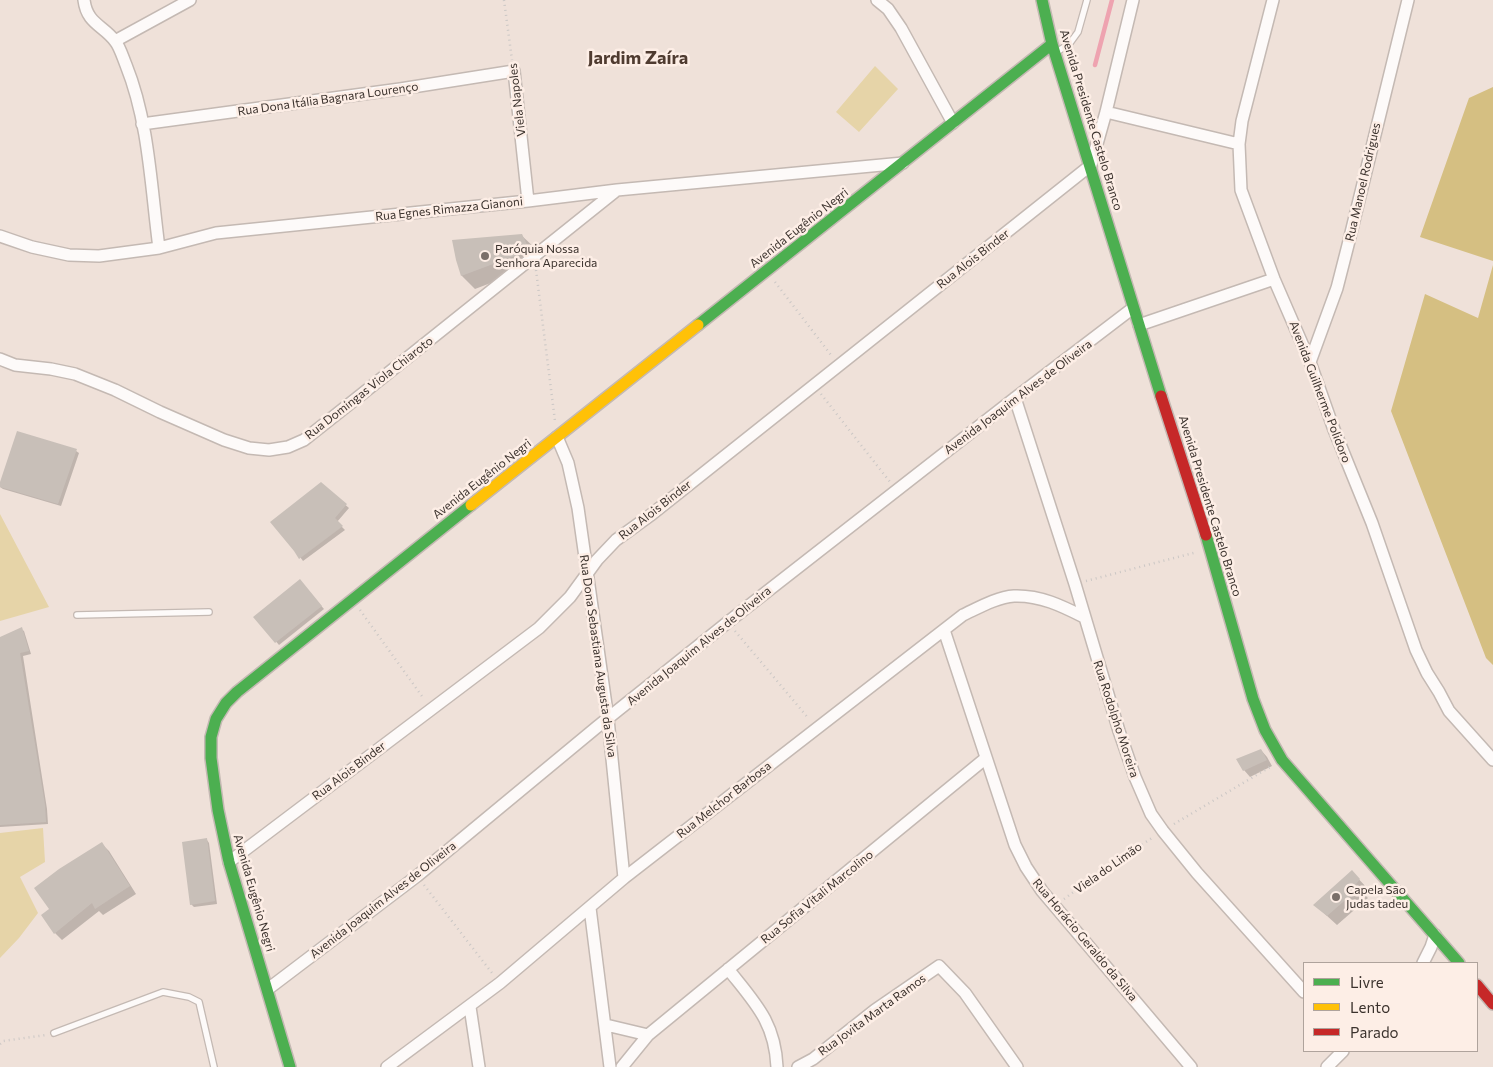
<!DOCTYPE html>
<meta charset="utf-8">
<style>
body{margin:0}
#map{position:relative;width:1493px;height:1067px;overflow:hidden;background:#efe1d9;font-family:Commissioner,sans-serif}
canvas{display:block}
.legend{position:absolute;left:1303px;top:962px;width:175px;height:90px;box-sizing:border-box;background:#fdeee6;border:1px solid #afa39c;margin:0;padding:6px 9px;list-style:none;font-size:15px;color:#3b322d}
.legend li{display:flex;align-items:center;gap:10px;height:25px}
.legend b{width:25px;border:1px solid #afa39c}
</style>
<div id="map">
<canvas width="1493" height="1067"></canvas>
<ul class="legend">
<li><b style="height:6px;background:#4caf50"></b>Livre</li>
<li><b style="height:6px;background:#ffc107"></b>Lento</li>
<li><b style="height:6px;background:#c62828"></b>Parado</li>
</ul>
</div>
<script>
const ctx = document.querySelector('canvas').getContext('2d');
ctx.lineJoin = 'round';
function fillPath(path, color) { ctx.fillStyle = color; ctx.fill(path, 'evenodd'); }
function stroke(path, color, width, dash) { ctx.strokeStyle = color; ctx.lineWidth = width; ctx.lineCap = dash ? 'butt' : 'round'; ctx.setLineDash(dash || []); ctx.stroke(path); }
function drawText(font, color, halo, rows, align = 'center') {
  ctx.font = font + ' Commissioner,sans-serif'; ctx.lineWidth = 5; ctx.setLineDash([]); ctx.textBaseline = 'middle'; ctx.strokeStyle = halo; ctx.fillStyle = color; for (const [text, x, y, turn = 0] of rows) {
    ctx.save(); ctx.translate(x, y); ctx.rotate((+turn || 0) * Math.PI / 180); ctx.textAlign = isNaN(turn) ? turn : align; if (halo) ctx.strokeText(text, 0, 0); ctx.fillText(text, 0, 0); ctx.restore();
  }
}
fillPath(new Path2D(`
 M875,66L898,89L859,132L836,112Z
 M0,514L49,607L0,621Z
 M43,828L45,862L20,877L38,913L19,938L0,958V833Z`), '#e6d4a8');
fillPath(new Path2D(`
 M1493,87V261L1420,237L1469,98Z
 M1493,265V665L1486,658L1391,411L1425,294L1478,318Z`), '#d5bf82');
fillPath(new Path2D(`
 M521,235L535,248L541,261L538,265L475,289L462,276L457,259Z
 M76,451L79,453L61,506L3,489L0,487Z
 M321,484L349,508L337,522L345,530L303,561L295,550Z
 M302,584L324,609L279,645L255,617Z
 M21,629L24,631L31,654L23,656L47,809L48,824L0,827V638Z
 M1261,750L1267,757L1272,766L1250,777L1244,770Z
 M207,840L209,843L217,904L194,907L191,904Z
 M102,844L109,851L136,894L103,915L99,911L62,940L55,933L50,910Z
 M1352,872L1369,890L1365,895L1368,898L1337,925L1315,905Z`), '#0003');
stroke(new Path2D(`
 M1095,65L1112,0`), '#eea3b0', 4.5);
fillPath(new Path2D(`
 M522,234L528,247L525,252L461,276L456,260L452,240Z
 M17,431L77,449L58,504L0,487V482Z
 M321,482L347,504L335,518L343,526L299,559L294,551L270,522Z
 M300,579L322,606L275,643L253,617Z
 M22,627L29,651L20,653L45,805L46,822L0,825V637Z
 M1261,749L1267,760L1243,771L1236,759Z
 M207,838L215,901L190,905L182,842Z
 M102,842L130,886L95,909L92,903L54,934L41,915L49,909L34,888L59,869Z
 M1352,870L1360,879L1356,884L1359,888L1327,916L1313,905Z`), '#c8bfb8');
const lane = new Path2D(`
 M1057,52L1070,43L1078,32L1087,0
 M77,615L209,612
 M54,1033L163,992L189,997L199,1002L214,1067`);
const street = new Path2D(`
 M84,0C87,24 103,25 115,41C120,47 123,58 126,65C149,122 151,188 159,248
 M877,0L888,9L901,28L953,123
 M1273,0L1242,121L1239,144L1241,190L1274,279L1310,362L1333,427L1372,523L1416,650L1427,673L1439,692L1449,711L1493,760
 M115,41L190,0
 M1106,112L1239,144
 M142,124L400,89L514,71L528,201
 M0,236L32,247L69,255L99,256L159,248L216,233L528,201L617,190L903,163
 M1139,325L1274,279
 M0,359L15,365L51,369L75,374L115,390L160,412L224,440L249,448L269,450L288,447L304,440L362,394L617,190
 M1310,362L1337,288L1348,245L1408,0
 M1015,398L1075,584L1119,731L1135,777L1151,814L1163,831L1197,873L1304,992
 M557,437L568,463L578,508L608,719L624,878
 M944,630L1015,845L1026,867L1042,891L1191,1067
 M229,862L539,628L570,597L597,560L616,540L652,514L1091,165L1106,112L1133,0
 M590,908L610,1067
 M1423,963L1431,947L1435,935
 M728,969C755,1003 775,1022 777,1067
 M268,989L417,876L597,727L728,622L1015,398L1133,308
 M470,1007L479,1067
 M606,1025L648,1035
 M387,1067L500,983L624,878L963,615C978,608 997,597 1014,596C1040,595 1062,606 1084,617
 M622,1067L648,1035L986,758
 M798,1067L813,1059L875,1010L939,966L965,993L1017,1067
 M1327,1067L1343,1051`);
const fast = new Path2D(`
 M1042,0L1052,44L1161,396
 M698,325L1052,44
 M1206,535L1253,699L1265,730L1282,760L1459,963
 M290,1067L229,862L218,810L211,758V737L216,719L226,703L237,692L471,505`);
const slow = new Path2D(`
 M471,505L698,325`);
const jam = new Path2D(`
 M1161,396L1206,535
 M1477,985L1493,1004`);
stroke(lane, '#c4b9b3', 8);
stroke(street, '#c4b9b3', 14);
stroke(fast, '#c4b9b3', 14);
stroke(slow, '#c4b9b3', 14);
stroke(jam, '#c4b9b3', 14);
stroke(new Path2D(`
 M504,0L512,60
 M536,270L555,421
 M775,282L831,355
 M821,394L890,482
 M1086,581L1197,552
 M360,610L424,699
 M735,631L809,719
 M1174,824L1270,767
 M424,885L492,973
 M1064,899L1102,871L1152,838
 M0,1044L3,1041L46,1035`), '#cbc7c5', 2.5, [1, 4]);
stroke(lane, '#fdfaf9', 5.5);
stroke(street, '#fdfaf9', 11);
stroke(fast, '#4caf50', 11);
stroke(slow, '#ffc107', 11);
stroke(jam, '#c62828', 11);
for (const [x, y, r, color] of [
 [485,256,5,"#7a6f69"],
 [1336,897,5,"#7a6f69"]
]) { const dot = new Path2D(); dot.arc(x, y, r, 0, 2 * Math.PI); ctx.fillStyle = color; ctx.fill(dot); stroke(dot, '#fdeee6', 2); }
drawText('12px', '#3b322d', '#fdeee6', [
 ["Rua Dona Itália Bagnara Lourenço",328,99,-8],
 ["Viela Napoles",517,100,-97],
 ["Avenida Presidente Castelo Branco",1091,120,73],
 ["Rua Manoel Rodrigues",1363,182,-77],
 ["Rua Egnes Rimazza Gianoni",449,209,-6],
 ["Avenida Eugênio Negri",799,228,-38],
 ["Rua Alois Binder",973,259,-38],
 ["Rua Domingas Viola Chiaroto",369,388,-38],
 ["Avenida Guilherme Polidoro",1320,392,69],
 ["Avenida Joaquim Alves de Oliveira",1018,397,-37],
 ["Avenida Eugênio Negri",482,479,-38],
 ["Avenida Presidente Castelo Branco",1210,506,73],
 ["Rua Alois Binder",655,510,-38],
 ["Avenida Joaquim Alves de Oliveira",699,646,-39],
 ["Rua Dona Sebastiana Augusta da Silva",598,656,82],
 ["Rua Rodolpho Moreira",1116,719,72],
 ["Rua Alois Binder",349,771,-37],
 ["Rua Melchor Barbosa",724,800,-38],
 ["Viela do Limão",1108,868,-35],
 ["Avenida Eugênio Negri",254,893,74],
 ["Rua Sofia Vitali Marcolino",817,897,-39],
 ["Avenida Joaquim Alves de Oliveira",383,900,-38],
 ["Rua Horácio Geraldo da Silva",1085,940,50],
 ["Rua Jovita Marta Ramos",872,1015,-36]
]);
drawText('12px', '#3b322d', '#fdeee6', [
 ["Paróquia Nossa",495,249],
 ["Senhora Aparecida",495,263],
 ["Capela São",1346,890],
 ["Judas tadeu",1346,904]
], 'left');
drawText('bold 18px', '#4f3b30', '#fdeee6', [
 ["Jardim Zaíra",638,58]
]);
</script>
